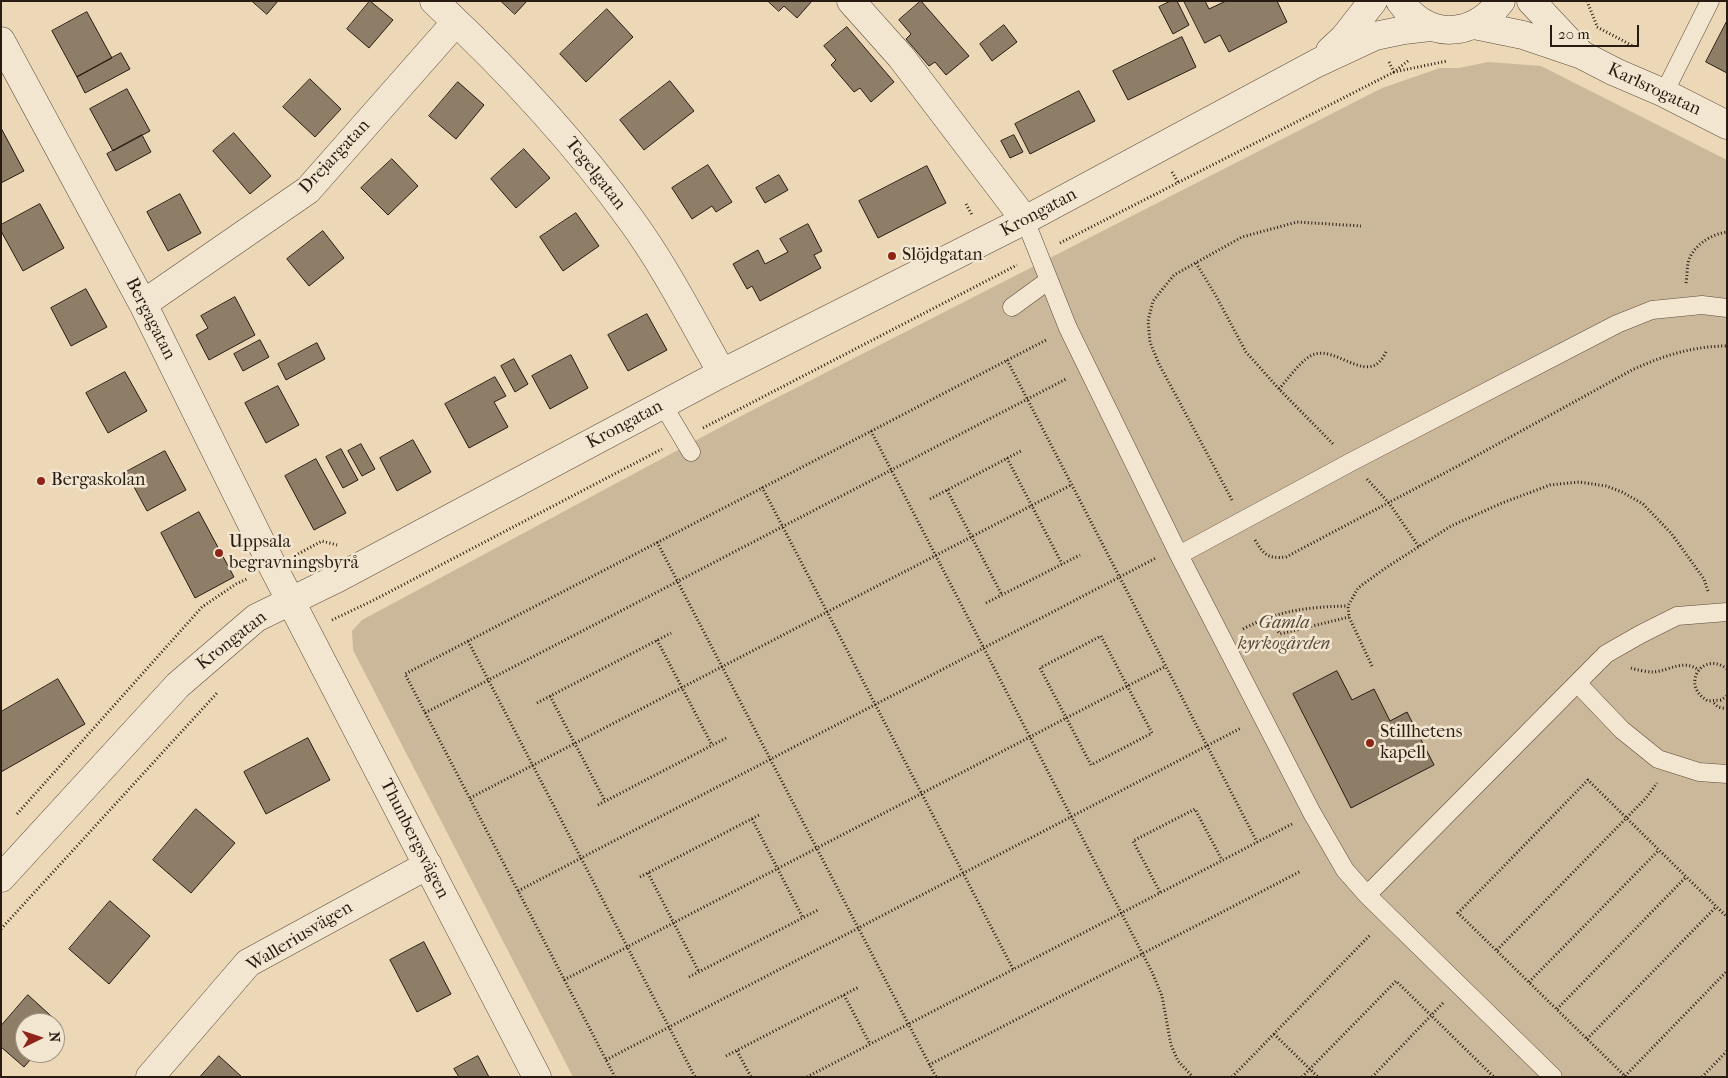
<!DOCTYPE html>
<meta charset="utf-8">
<style>
body{margin:0}
#map{position:relative;width:1728px;height:1078px;overflow:hidden;background:#ecd8b6;font-family:"IM FELL French Canon",serif}
canvas{display:block}
.frame{position:absolute;inset:0;border:2px solid #281c12;pointer-events:none}
.north{position:absolute;left:15px;top:1013px;width:50px;height:50px;box-sizing:border-box;background:#f3e6d0;border:1px solid #a29584;border-radius:50%;rotate:86deg;font-size:14px;font-weight:700;line-height:20px;text-align:center;color:#281c12}
.north::after{content:'';display:block;margin:auto;width:18px;height:22px;background:#8f2418;clip-path:polygon(50% 0,100% 100%,50% 72%,0 100%)}
.scale{position:absolute;left:1550px;top:25px;width:89px;height:22px;box-sizing:border-box;border:2px solid #281c12;border-top:0;padding-left:6px;font-size:15px;line-height:18px;white-space:nowrap;color:#281c12;-webkit-text-stroke:4px #f3e6d0;paint-order:stroke}
</style>
<div id="map">
<canvas width="1728" height="1078"></canvas>
<div class="frame"></div>
<div class="north">N</div>
<div class="scale">20 m</div>
</div>
<script>
const ctx = document.querySelector('canvas').getContext('2d');
ctx.lineJoin = 'round';
function fillPath(path, color) { ctx.fillStyle = color; ctx.fill(path, 'evenodd'); }
function stroke(path, color, width, dash) { ctx.strokeStyle = color; ctx.lineWidth = width; ctx.lineCap = dash ? 'butt' : 'round'; ctx.setLineDash(dash || []); ctx.stroke(path); }
function drawText(font, color, halo, rows, align = 'center') {
  ctx.font = font + ' "IM FELL French Canon",serif'; ctx.lineWidth = 5; ctx.setLineDash([]); ctx.textBaseline = 'middle'; ctx.strokeStyle = halo; ctx.fillStyle = color; for (const [text, x, y, turn = 0] of rows) {
    ctx.save(); ctx.translate(x, y); ctx.rotate((+turn || 0) * Math.PI / 180); ctx.textAlign = isNaN(turn) ? turn : align; if (halo) ctx.strokeText(text, 0, 0); ctx.fillText(text, 0, 0); ctx.restore();
  }
}
fillPath(new Path2D(`
 M1488,62L1541,66L1727,160V1077H573L353,650L352,631L362,620L745,414L1382,88L1440,68H1459Z`), '#cbb89a');
const building = new Path2D(`
 M252,1H278L267,14Z
 M370,1L393,20L369,48L347,29Z
 M501,1H527L515,14Z
 M768,1H812L797,18L784,6L779,11Z
 M921,1L969,56L946,75L935,62L929,66L906,39L911,34L899,20Z
 M1171,1H1177L1189,25L1173,34L1159,7Z
 M1184,1H1205L1209,9L1226,1H1277L1287,22L1229,52L1220,35L1205,43Z
 M607,9L633,37L586,82L560,54Z
 M87,12L112,58L77,77L52,31Z
 M1727,21V73L1706,62Z
 M1004,25L1017,42L992,61L980,44Z
 M847,27L894,82L871,102L860,88L854,92L831,65L836,60L824,46Z
 M1182,37L1196,67L1128,100L1113,71Z
 M121,53L130,69L85,93L77,77Z
 M310,79L341,109L315,137L283,107Z
 M670,81L694,111L644,150L620,120Z
 M458,82L484,105L456,139L429,116Z
 M127,89L150,131L113,151L90,109Z
 M1079,91L1095,121L1030,154L1015,124Z
 M1,128L24,171L1,183Z
 M234,133L271,176L250,194L213,151Z
 M142,135L151,152L116,171L107,154Z
 M1014,135L1023,152L1010,158L1001,141Z
 M524,149L550,178L516,208L491,179Z
 M392,159L418,186L388,215L361,188Z
 M708,165L732,202L716,212L712,206L692,219L672,188Z
 M927,166L946,203L878,238L859,201Z
 M779,175L788,190L765,203L756,188Z
 M180,194L201,233L168,251L147,212Z
 M40,204L64,248L23,271L1,231V225Z
 M576,213L599,246L563,271L540,237Z
 M808,224L822,251L814,255L821,268L760,301L752,286L747,289L733,264L758,250L765,264L788,252L780,239Z
 M323,231L344,258L309,286L287,259Z
 M86,289L107,327L71,346L51,308Z
 M235,297L255,335L209,360L196,335L208,328L201,316Z
 M647,314L667,350L628,371L608,335Z
 M260,340L269,357L243,371L234,354Z
 M317,343L325,359L286,380L278,364Z
 M571,355L588,388L550,409L532,376Z
 M514,359L528,384L515,392L501,366Z
 M125,372L147,411L108,433L86,393Z
 M495,377L506,396L494,402L508,427L469,448L445,404Z
 M278,386L299,425L266,443L245,403Z
 M413,440L431,472L397,491L380,458Z
 M361,444L375,469L362,476L348,451Z
 M341,449L358,480L343,488L326,457Z
 M165,451L186,490L147,511L126,472Z
 M316,459L346,513L314,530L285,476Z
 M199,512L234,577L195,598L161,533Z
 M1337,671L1352,700L1374,689L1390,721L1407,712L1434,765L1351,808L1293,694Z
 M58,679L85,724L1,772V712Z
 M308,738L330,780L266,814L244,772Z
 M196,809L235,843L191,893L153,860Z
 M110,901L150,936L109,984L69,949Z
 M424,942L451,994L417,1012L390,960Z
 M28,995L61,1025L55,1031V1023H25V1053H36L24,1067L1,1047V1026Z
 M219,1056L242,1077H200Z
 M478,1056L489,1077H459L454,1069Z`);
fillPath(building, '#8e7e67');
stroke(building, '#281c12', 1);
const service = new Path2D(`
 M1664,93L1710,1
 M1025,220L1068,328L1179,555L1312,813L1345,870L1367,895L1553,1077
 M1012,307L1049,280
 M663,405L691,452
 M1179,555L1351,462L1617,324L1652,310L1702,305L1727,308
 M1578,684L1622,730L1658,759L1699,772L1727,774
 M1367,895L1606,654L1641,634L1677,616L1727,612`);
const minor = new Path2D(`
 M434,1C506,68 574,141 631,220C666,268 693,322 722,373
 M851,1L901,57L1025,220
 M1531,1L1579,52
 M1474,25L1523,35L1582,55L1615,72L1664,93L1727,125
 M1,41L143,304L273,567L537,1077
 M143,304L308,190L456,22
 M150,1077L248,963L428,865`);
const tertiary = new Path2D(`
 M1400,1C1428,40 1472,39 1501,1
 M1330,51L1344,38L1373,1
 M1,878L178,685L256,618L338,578L722,373L1025,220L1317,63L1375,36L1404,30L1430,27`);
stroke(service, '#594b3b', 19);
stroke(minor, '#594b3b', 29);
stroke(tertiary, '#594b3b', 29);
stroke(new Path2D(`
 M1587,1L1597,26
 M1597,27L1633,46
 M1389,62L1394,72L1409,60
 M1172,172L1178,182
 M966,204L972,215
 M1060,243L1394,72L1447,61
 M1196,263L1216,296L1246,352L1279,389L1333,444
 M1686,283C1687,276 1687,269 1688,263C1692,246 1711,234 1727,232
 M1007,360L1257,842
 M1279,389C1288,379 1303,357 1315,354C1335,348 1362,377 1378,363C1382,360 1385,354 1387,350
 M703,428L1017,265
 M871,431L1152,972L1162,996L1171,1045L1178,1061L1193,1077
 M1007,458L1062,564
 M1367,479L1389,503L1419,547
 M762,487L1013,969
 M947,490L1002,595
 M930,499L1021,451
 M1232,500L1159,364L1150,342L1148,321L1153,301L1174,275L1242,237L1297,222L1361,226
 M1255,540C1264,555 1268,559 1286,557L1456,467L1632,370C1662,356 1693,346 1727,346
 M657,542L936,1077
 M298,554L322,541L337,545
 M986,603L1080,555
 M1267,618L1280,634L1349,617
 M332,620L372,601L662,449
 M1243,629C1279,610 1308,607 1348,606
 M1101,636L1152,733L1091,765L1040,668Z
 M657,640L712,745
 M468,641L695,1077
 M1372,666L1349,617L1348,606L1358,588L1384,569L1451,526L1502,503L1550,485L1579,482L1606,486L1622,492L1643,504L1671,533L1704,579L1708,591
 M1631,668C1637,670 1647,672 1654,672C1671,670 1683,659 1699,670
 M1727,669C1703,650 1679,685 1708,701L1721,700L1727,696
 M550,696L605,801
 M537,703L671,633
 M1714,703L1718,707L1727,709
 M425,713L1066,379
 M470,798L1071,485
 M598,805L726,738
 M17,814L202,607L236,584L247,579
 M752,819L803,918
 M648,873L699,972
 M640,877L761,814
 M518,891L1156,558
 M1160,892L1133,841L1195,809L1222,860
 M1,929L217,693
 M1497,950L1646,798L1657,783
 M689,977L818,910
 M564,980L1166,666
 M1529,982L1659,850
 M844,995L870,1044
 M1557,1009L1686,877
 M1274,1034L1318,1077
 M1587,1039L1716,907
 M737,1051L751,1077
 M726,1056L859,987
 M606,1060L1241,728
 M929,1065L1301,871
 M1625,1076L1727,971
 M615,1077L405,674L1048,339
 M807,1077L1292,824
 M1232,1077L1371,934
 M1302,1077L1396,981L1494,1077
 M1372,1077L1444,1002
 M1626,1077L1458,913L1588,780L1727,917
 M1702,1077L1727,1051`), '#281c12', 3, [1, 2.5]);
stroke(service, '#f3e6d0', 18);
stroke(minor, '#f3e6d0', 28);
stroke(tertiary, '#f3e6d0', 28);
for (const [x, y, r, color] of [
 [892,256,5,"#8f2418"],
 [41,481,5,"#8f2418"],
 [219,553,5,"#8f2418"],
 [1370,743,5,"#8f2418"]
]) { const dot = new Path2D(); dot.arc(x, y, r, 0, 2 * Math.PI); ctx.fillStyle = color; ctx.fill(dot); stroke(dot, '#f3e6d0', 2); }
drawText('18px', '#281c12', '#f3e6d0', [
 ["Karlsrogatan",1654,90,25],
 ["Drejargatan",335,157,-47],
 ["Tegelgatan",595,174,52],
 ["Krongatan",1039,213,-28],
 ["Bergagatan",150,319,63],
 ["Krongatan",625,425,-28],
 ["Krongatan",232,641,-38],
 ["Thunbergsvägen",414,839,63],
 ["Walleriusvägen",300,937,-31]
]);
drawText('18px', '#281c12', '#f3e6d0', [
 ["Slöjdgatan",902,256],
 ["Bergaskolan",51,481],
 ["Uppsala",229,543],
 ["begravningsbyrå",229,564],
 ["Stillhetens",1380,733],
 ["kapell",1380,754]
], 'left');
drawText('italic 18px', '#594b3b', '#f3e6d0', [
 ["Gamla",1284,624],
 ["kyrkogården",1284,645]
]);
</script>
